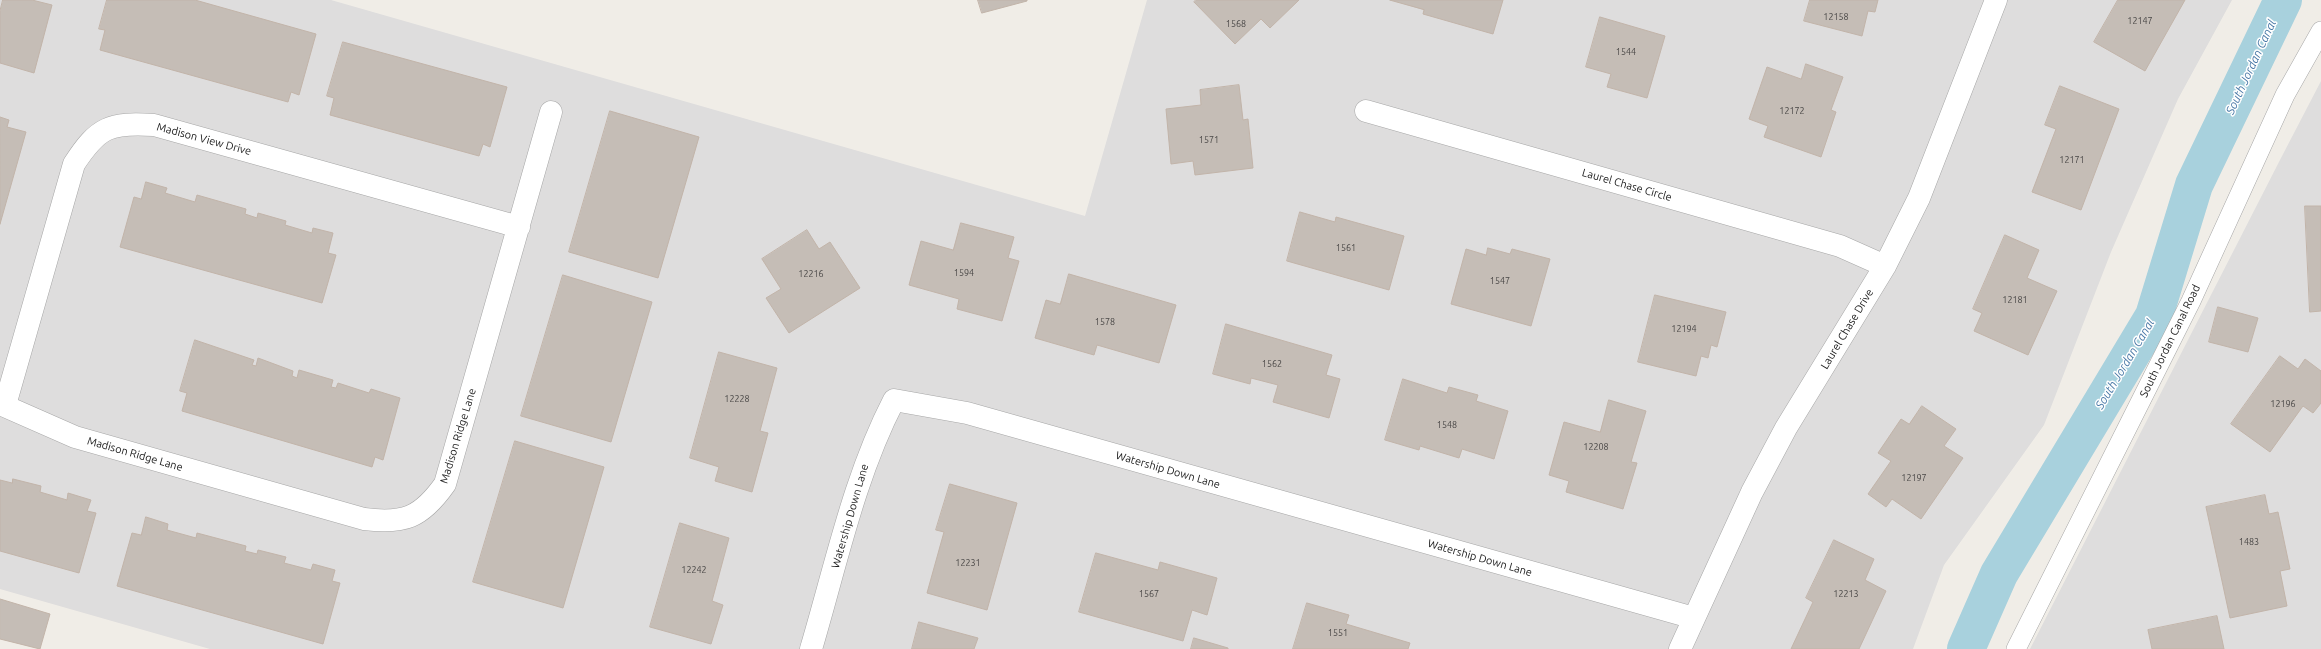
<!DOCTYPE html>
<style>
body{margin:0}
canvas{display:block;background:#f0ede7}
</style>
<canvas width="2321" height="649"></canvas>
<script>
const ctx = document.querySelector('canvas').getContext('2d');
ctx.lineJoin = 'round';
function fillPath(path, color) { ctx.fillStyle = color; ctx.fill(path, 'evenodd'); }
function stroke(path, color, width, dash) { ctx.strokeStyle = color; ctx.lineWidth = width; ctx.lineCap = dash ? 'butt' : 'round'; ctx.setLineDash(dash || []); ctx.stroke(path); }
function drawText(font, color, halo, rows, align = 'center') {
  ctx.font = font + ' Ubuntu,sans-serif'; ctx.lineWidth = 3; ctx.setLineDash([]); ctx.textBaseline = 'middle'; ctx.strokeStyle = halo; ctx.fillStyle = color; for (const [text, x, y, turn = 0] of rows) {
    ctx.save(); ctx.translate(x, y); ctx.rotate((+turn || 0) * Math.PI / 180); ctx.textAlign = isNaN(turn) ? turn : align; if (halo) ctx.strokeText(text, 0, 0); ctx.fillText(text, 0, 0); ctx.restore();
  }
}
fillPath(new Path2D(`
 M0,0H331L1085,216L1147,0H2232L2178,99L2111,252L2044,425L1944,565L1913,649H210L0,589Z
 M2321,81V649H2030L2281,158Z`), '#dedddd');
stroke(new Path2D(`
 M1966,649L1999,574L2154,316L2194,185L2283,0`), '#a8d1dd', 38);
const building = new Path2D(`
 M3,0H32L52,5L34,73L0,63V11Z
 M107,0H195L316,34L299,95L291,92L288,102L100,50L105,30L99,29Z
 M978,0H1027V1L982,13Z
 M1196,0H1299L1270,28L1261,19L1235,44L1194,2Z
 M1390,0H1503L1493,34L1423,14L1424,10Z
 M1810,0H1878L1875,12L1868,11L1862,36L1804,21Z
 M2118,0H2185L2145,71L2094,42Z
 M1600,17L1665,36L1647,98L1607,87L1611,74L1586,67Z
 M343,42L507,87L490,147L483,144L479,156L330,115L334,98L327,96Z
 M1806,64L1843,77L1831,110L1836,112L1821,157L1764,137L1768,126L1749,119L1767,67L1801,79Z
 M1239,85L1243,120L1248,119L1253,168L1195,175L1193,161L1171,164L1166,109L1201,105L1200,90Z
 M2060,86L2119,109L2081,210L2032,192L2056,129L2045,125Z
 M610,111L699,137L658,278L569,252Z
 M0,117L9,120L7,127L26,132L0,224Z
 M146,182L167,188L165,193L195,202L197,195L246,209L245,214L257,218L258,213L286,221L285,225L312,233L313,228L333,233L328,253L336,255L322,303L120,247L134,197L141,199Z
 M2305,206H2321V311L2310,312Z
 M1300,212L1335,222L1336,217L1404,236L1389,290L1287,261Z
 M961,223L1014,237L1008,258L1019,261L1002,321L957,309L959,299L909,285L921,241L953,250Z
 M807,230L819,249L830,242L860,288L789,333L766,298L781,289L762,259Z
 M2005,235L2039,250L2027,278L2057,291L2028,355L1974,331L1982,313L1973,309Z
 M1488,248L1510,254L1512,249L1550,259L1531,326L1451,304L1466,249L1486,255Z
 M1069,274L1176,305L1159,363L1097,345L1094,355L1035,338L1046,300L1060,304Z
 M563,275L652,302L611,442L521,416Z
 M1655,295L1726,312L1717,347L1711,345L1708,358L1701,356L1696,376L1638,362Z
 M2218,307L2258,318L2248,352L2209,342Z
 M1226,324L1332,355L1326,375L1340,379L1329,418L1273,402L1278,385L1251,378L1250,384L1213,374Z
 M195,340L254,360L252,365L256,366L258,358L293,371L292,376L297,378L299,370L333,380L331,387L336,388L338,383L369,393L371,389L400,398L383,460L375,457L372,467L182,411L187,393L180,391Z
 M719,352L777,368L760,431L768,433L752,492L715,481L719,467L690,458Z
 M2280,356L2298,369L2305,359L2321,371V403L2313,413L2303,406L2270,452L2231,424Z
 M1403,379L1447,393L1449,387L1478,395L1476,401L1508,411L1494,459L1462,449L1459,458L1420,446L1419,450L1385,440Z
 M1609,400L1646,411L1631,462L1637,463L1623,509L1566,492L1569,481L1549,475L1564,422L1600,432Z
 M1922,406L1956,429L1944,446L1963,458L1921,519L1892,499L1886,507L1868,494L1891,461L1878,453L1901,419L1909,424Z
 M515,441L604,467L563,608L473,582Z
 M13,479L41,486L40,492L67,500L68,493L91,500L87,511L96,513L79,573L0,551V480L12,483Z
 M950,484L1017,503L987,610L927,593L944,532L936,530Z
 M2265,495L2269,514L2278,512L2290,569L2280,571L2287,606L2230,618L2206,507Z
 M146,517L168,524L167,530L196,538L197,533L246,546L245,551L257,554L258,550L286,557L284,563L311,570L313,564L335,570L332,581L340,583L323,644L117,586L132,533L141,535Z
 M680,523L729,538L712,601L723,605L711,644L650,627Z
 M1834,540L1874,559L1865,580L1886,591L1859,649H1791L1813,602L1806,598Z
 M1096,553L1158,570L1160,562L1217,578L1207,615L1192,610L1183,641L1079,612Z
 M0,599L50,614L40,649L0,639Z
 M1307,603L1349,615L1346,624L1410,643L1408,649H1293Z
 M2217,616L2224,649H2152L2148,630Z
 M919,622L978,638L974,649H912Z
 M1194,638L1228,648V649H1191Z`);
fillPath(building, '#c5bdb6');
stroke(building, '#c2b4a9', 1);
const lane = new Path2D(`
 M2016,649L2191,301L2285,95L2321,31`);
const street = new Path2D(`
 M1366,111L1840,246L1885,266
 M0,404L75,437L364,519C404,524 421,518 445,484L551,112
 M5,405L74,164C98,127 110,122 154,125L519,227
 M811,649C836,565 854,477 894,400L967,413L1694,618
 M1680,649L1752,492L1786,428L1885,266L1919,198L1996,0`);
stroke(lane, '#a7a7a7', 20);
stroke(street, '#a7a7a7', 23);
stroke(lane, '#fff', 19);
stroke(street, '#fff', 22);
drawText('9px', '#494746', null, [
 ["12158",1836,17],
 ["12147",2140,21],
 ["1568",1236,24],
 ["1544",1626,52],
 ["12172",1792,111],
 ["1571",1209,140],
 ["12171",2072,160],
 ["1561",1346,248],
 ["1594",964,273],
 ["12216",811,274],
 ["1547",1500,281],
 ["12181",2015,300],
 ["1578",1105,322],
 ["12194",1684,329],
 ["1562",1272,364],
 ["12228",737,399],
 ["12196",2283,404],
 ["1548",1447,425],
 ["12208",1596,447],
 ["12197",1914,478],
 ["1483",2249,542],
 ["12231",968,563],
 ["12242",694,570],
 ["1567",1149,594],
 ["12213",1846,594],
 ["1551",1338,633]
]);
drawText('11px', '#202020', '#fff', [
 ["Madison View Drive",204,139,15],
 ["Laurel Chase Circle",1627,185,16],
 ["Laurel Chase Drive",1847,329,-59],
 ["South Jordan Canal Road",2170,341,-64],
 ["Madison Ridge Lane",458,436,-73],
 ["Madison Ridge Lane",135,454,16],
 ["Watership Down Lane",1168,470,16],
 ["Watership Down Lane",850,516,-74],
 ["Watership Down Lane",1480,558,16]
]);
drawText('italic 12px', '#4a79a7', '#fff', [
 ["South Jordan Canal",2251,67,-65],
 ["South Jordan Canal",2125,364,-59]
]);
</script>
